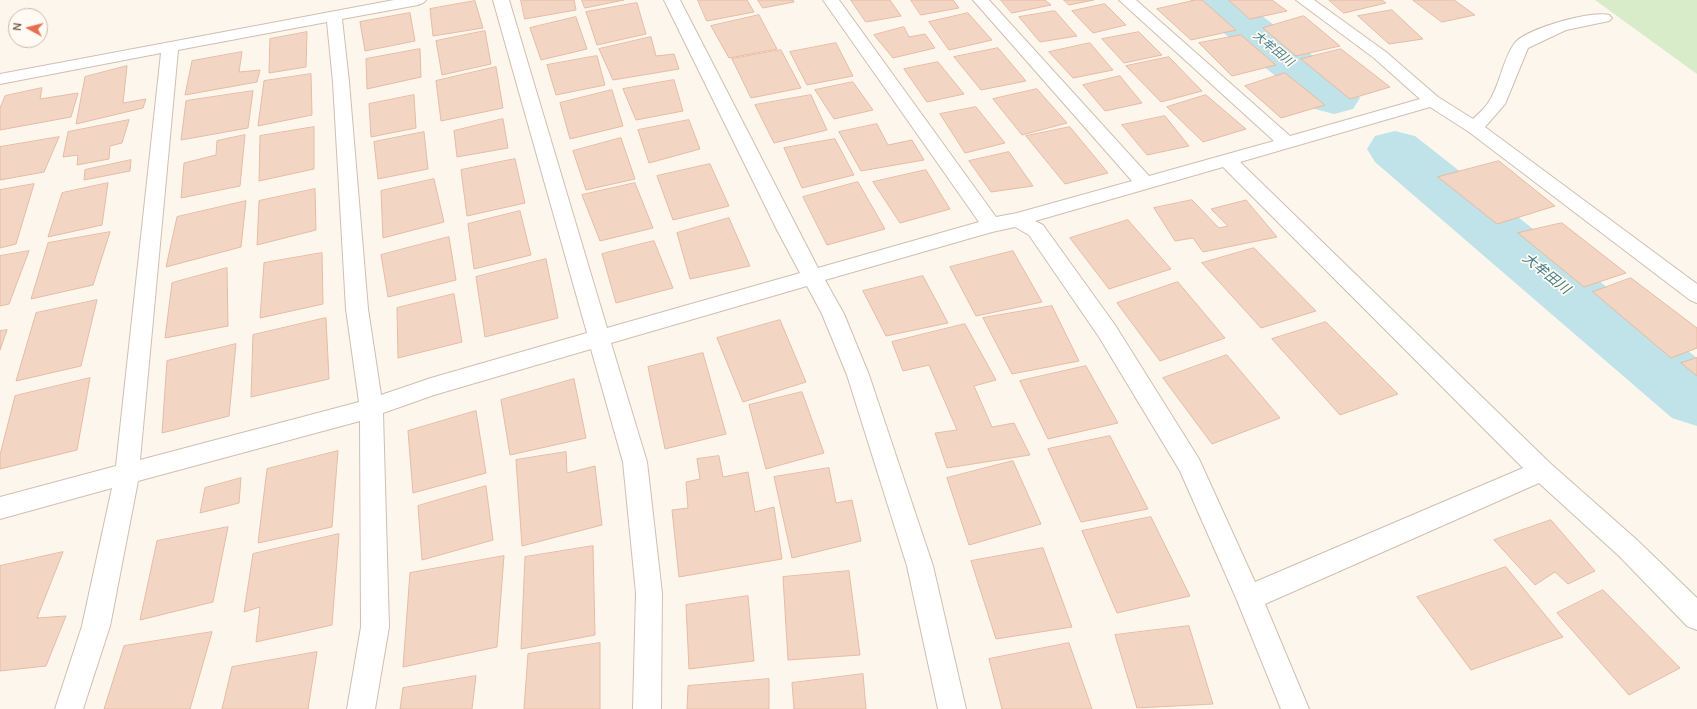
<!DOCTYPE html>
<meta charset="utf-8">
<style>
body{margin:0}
#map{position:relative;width:1697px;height:709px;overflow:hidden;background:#fdf6ec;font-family:Manrope,sans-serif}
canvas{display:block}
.north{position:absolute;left:8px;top:8px;width:40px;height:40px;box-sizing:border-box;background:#fffaf3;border:1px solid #cabbb1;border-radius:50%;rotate:277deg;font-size:11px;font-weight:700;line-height:16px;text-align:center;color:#7a5c4d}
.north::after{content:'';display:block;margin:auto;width:14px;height:18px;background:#e76f51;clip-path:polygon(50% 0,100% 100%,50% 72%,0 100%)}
</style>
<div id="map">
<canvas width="1697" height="709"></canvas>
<div class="north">N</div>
</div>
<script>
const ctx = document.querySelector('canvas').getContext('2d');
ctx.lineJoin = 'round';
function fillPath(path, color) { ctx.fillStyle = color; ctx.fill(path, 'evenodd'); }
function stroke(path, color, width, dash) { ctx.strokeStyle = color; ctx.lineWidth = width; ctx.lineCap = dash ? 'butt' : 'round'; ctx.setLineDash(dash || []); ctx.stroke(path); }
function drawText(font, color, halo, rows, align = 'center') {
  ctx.font = font + ' Manrope,"Noto Sans JP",sans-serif'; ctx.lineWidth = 3.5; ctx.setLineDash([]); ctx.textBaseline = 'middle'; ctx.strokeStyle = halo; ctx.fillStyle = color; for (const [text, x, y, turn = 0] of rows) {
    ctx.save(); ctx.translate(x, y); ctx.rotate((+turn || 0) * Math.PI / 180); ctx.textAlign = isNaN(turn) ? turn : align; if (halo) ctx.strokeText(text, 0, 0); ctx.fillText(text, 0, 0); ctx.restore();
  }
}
fillPath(new Path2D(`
 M1595,0H1697V74Z`), '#d8ecc9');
fillPath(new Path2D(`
 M1190,0H1242L1353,87L1360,98L1353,109L1334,114L1315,109L1196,10Z
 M1395,131L1415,136L1697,358V426L1672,418L1375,162L1367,149L1375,136Z`), '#bfe3e8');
const building = new Path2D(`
 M521,0H574L576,10L525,19Z
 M582,0H624L585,8Z
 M698,0H747L754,12L707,21Z
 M758,0H793L794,2L763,8Z
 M851,0H890L901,16L866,22Z
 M911,0H953L959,8L921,15Z
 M1001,0H1045L1051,5L1012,13Z
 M1064,0H1094L1069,5Z
 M1196,0H1202L1236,30L1191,40L1157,9Z
 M1229,0H1272L1287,11L1250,19Z
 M1329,0H1382L1386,3L1344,13Z
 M1413,0H1454L1475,15L1442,22Z
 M475,1L483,28L433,36L430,9Z
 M637,3L646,34L597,45L586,12Z
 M1105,4L1126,25L1093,33L1072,11Z
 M1392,10L1423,39L1389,44L1358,16Z
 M1055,11L1077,36L1040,42L1019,17Z
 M410,13L415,41L365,51L360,22Z
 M968,13L992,40L949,50L929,22Z
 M759,15L777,49L729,58L711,26Z
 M1304,16L1340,46L1296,56L1263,28Z
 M576,17L587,49L541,60L530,28Z
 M904,27L909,37L925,34L935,48L893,58L874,35Z
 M485,31L491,64L442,75L436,41Z
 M307,32L306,67L269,73L270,39Z
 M1139,32L1162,55L1124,63L1102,39Z
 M1241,35L1276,65L1232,76L1199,43Z
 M651,37L656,56L674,54L679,69L613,80L599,49Z
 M836,43L853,76L807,85L790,52Z
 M1090,43L1113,70L1073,78L1049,52Z
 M998,48L1026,81L981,90L954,57Z
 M420,49L421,77L367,89L366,59Z
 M1341,49L1390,87L1350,99L1301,59Z
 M781,50L801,88L751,98L732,59Z
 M242,52L239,72L260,70L257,82L185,95L192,61Z
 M597,56L605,85L556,95L547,65Z
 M1169,57L1202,91L1161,102L1126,66Z
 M938,62L964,94L927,102L904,69Z
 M127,66L123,103L146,99L143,108L76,124L85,77Z
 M496,67L503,108L441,121L436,81Z
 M1285,73L1325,105L1281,118L1245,86Z
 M311,74L312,115L258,126L264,81Z
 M1120,76L1142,103L1105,111L1083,85Z
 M674,80L683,111L636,120L623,89Z
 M853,82L873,110L834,119L815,90Z
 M42,88L40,99L78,93L71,117L0,130V108L5,96Z
 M1037,89L1067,123L1022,135L993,99Z
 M612,90L623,126L570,139L560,103Z
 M253,91L248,128L181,140L186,101Z
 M414,95L416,128L371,137L369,104Z
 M811,95L827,130L774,143L755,105Z
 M1206,95L1246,129L1203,142L1167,107Z
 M976,107L1005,143L965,153L940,114Z
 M1165,116L1189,146L1147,155L1122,125Z
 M503,119L508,148L457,157L454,131Z
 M129,120L122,143L110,146L109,159L77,165L78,155L63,157L68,132Z
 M689,120L700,149L649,163L638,130Z
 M877,124L888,145L912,140L924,160L861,171L839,132Z
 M314,127V169L259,181L260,136Z
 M1070,127L1108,173L1065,184L1026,136Z
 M424,132L428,169L378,179L374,142Z
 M245,135L240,186L181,198L184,163L216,155L217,141Z
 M59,137L44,172L0,180V147Z
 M621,138L635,179L586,190L573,151Z
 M835,139L854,175L802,188L784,148Z
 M1009,152L1033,186L991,192L969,161Z
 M515,159L525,203L467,216L461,170Z
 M131,160L130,171L84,180L85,170Z
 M1499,161L1555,206L1497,224L1438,177Z
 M710,164L729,206L673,220L657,176Z
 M926,170L950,209L900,223L873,182Z
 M434,179L444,222L383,238L381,191Z
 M858,182L885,229L827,245L803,197Z
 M108,183L102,225L48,237L62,193Z
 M635,183L653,228L600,241L582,195Z
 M34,184L16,244L0,248V190Z
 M315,189L316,230L257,245L259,201Z
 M1192,200L1219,228L1228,226L1211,209L1246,200L1277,237L1203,252L1193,238L1175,241L1154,208Z
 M246,201L241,247L166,267L177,217Z
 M520,211L531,255L474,269L468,224Z
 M729,218L750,266L690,279L677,233Z
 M1128,220L1171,269L1109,289L1070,238Z
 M1562,223L1626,273L1584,287L1518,233Z
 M110,232L93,285L31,299L48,243Z
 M449,237L456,280L388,297L381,255Z
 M654,241L673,288L616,303L602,254Z
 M1254,248L1316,311L1261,328L1202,263Z
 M29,251L9,304L0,306V256Z
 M1013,251L1042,302L976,316L950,267Z
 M322,253L323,304L260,318L264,263Z
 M546,259L558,318L485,337L476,277Z
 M227,268L228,326L165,338L172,283Z
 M923,276L948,323L886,336L863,291Z
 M1631,278L1697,328V348L1671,358L1593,292Z
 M1178,282L1225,338L1160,361L1117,303Z
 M454,294L462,342L398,358L397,308Z
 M97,300L81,366L16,381L36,313Z
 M1052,306L1079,361L1012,374L983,318Z
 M326,318L329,379L251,397L253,335Z
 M780,320L806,382L743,402L717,338Z
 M1326,322L1398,394L1340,415L1272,339Z
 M965,324L996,380L974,386L992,427L1014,423L1030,455L947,468L935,433L957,430L929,365L903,371L892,342Z
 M7,330L0,350V331Z
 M236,344L229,416L162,433L167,361Z
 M703,353L726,434L665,449L648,367Z
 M1227,355L1280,418L1212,444L1163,378Z
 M1697,358V376L1681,363Z
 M1086,366L1118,423L1048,439L1020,381Z
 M90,378L77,450L0,469V455L15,396Z
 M574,379L586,438L510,455L501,400Z
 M802,392L824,453L766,469L749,405Z
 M476,411L486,473L413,493L408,431Z
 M1110,436L1148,509L1081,522L1048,449Z
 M338,451L332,527L258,543L267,469Z
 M566,452L567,473L595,466L602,525L522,546L516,460Z
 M719,456L723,477L748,472L755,512L774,507L782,559L679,577L672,510L688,508L686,482L700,479L697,459Z
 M1013,461L1041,524L969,545L947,478Z
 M829,468L836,503L852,500L861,541L792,558L774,477Z
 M241,478L239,503L200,513L205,488Z
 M486,486L493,540L422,560L418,506Z
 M1151,517L1190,596L1117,613L1082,531Z
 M1551,520L1595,571L1568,584L1555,572L1535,585L1494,540Z
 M228,527L213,602L140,620L157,541Z
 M339,534L332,625L256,642L260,607L244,612L253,554Z
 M593,546L595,635L521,649L525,557Z
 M1043,548L1072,627L996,639L971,561Z
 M63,552L37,618L66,616L46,666L0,671V566Z
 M504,556L497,647L403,667L410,573Z
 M1506,567L1563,637L1471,670L1417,597Z
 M849,571L860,655L788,660L783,577Z
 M1603,590L1680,668L1629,695L1557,613Z
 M748,596L754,661L689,669L686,605Z
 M1189,626L1213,704L1137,708L1115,635Z
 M212,632L190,709H104L124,646Z
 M600,643V709H524L528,654Z
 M1069,643L1092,709H1002L989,659Z
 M317,652L308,709H222L232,667Z
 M863,674L866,709H794L792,683Z
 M476,676L472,709H400L403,688Z
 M769,679V709H687L688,686Z`);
fillPath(building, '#f3d5c3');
stroke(building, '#e6bba3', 1);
const minor = new Path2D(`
 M394,0H426L423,3L418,5L342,19L349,82L368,309L381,395L431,378L587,333L493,0H509L607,328L800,273L777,230L664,0H680L818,268L979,222L823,0H839L996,217L1017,213L1132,181L973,0H989L1149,176L1274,141L1119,0H1136L1290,136L1420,99L1374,58L1296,0H1314L1386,52L1438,97L1473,119C1478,114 1484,109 1488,103C1500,86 1502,61 1514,44C1524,29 1592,10 1609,15L1612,18L1609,21L1566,30L1528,48L1505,104L1485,127L1697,284V303L1690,300L1469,132L1430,107L1240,162L1551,464L1637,540L1697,598V630L1687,626L1619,556L1539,483L1265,604L1309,709H1281L1236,598L1180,471L1099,337L1029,235L1015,227L992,232L825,280L844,314L869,375L933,566L966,709H938L907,566L847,375L822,314L807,286L611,343L647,462L662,593L661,709H633L636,593L623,462L591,349L434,395L383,413L389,627L375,709H347L361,627L360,421L138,481L110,626L83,709H55L82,626L112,488L0,519V497L116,466L161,53L0,84V74ZM327,22L333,82L346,309L359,402L140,460L178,50ZM1223,167L1523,468L1255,582L1199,459L1115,325L1043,225L1035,221Z`);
stroke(minor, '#d1beb0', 2);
fillPath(minor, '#fff');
drawText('italic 12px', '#437c86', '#fffaf3', [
 ["大牟田川",1273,49,39]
]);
drawText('italic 14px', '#437c86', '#fffaf3', [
 ["大牟田川",1546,274,39]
]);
</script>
